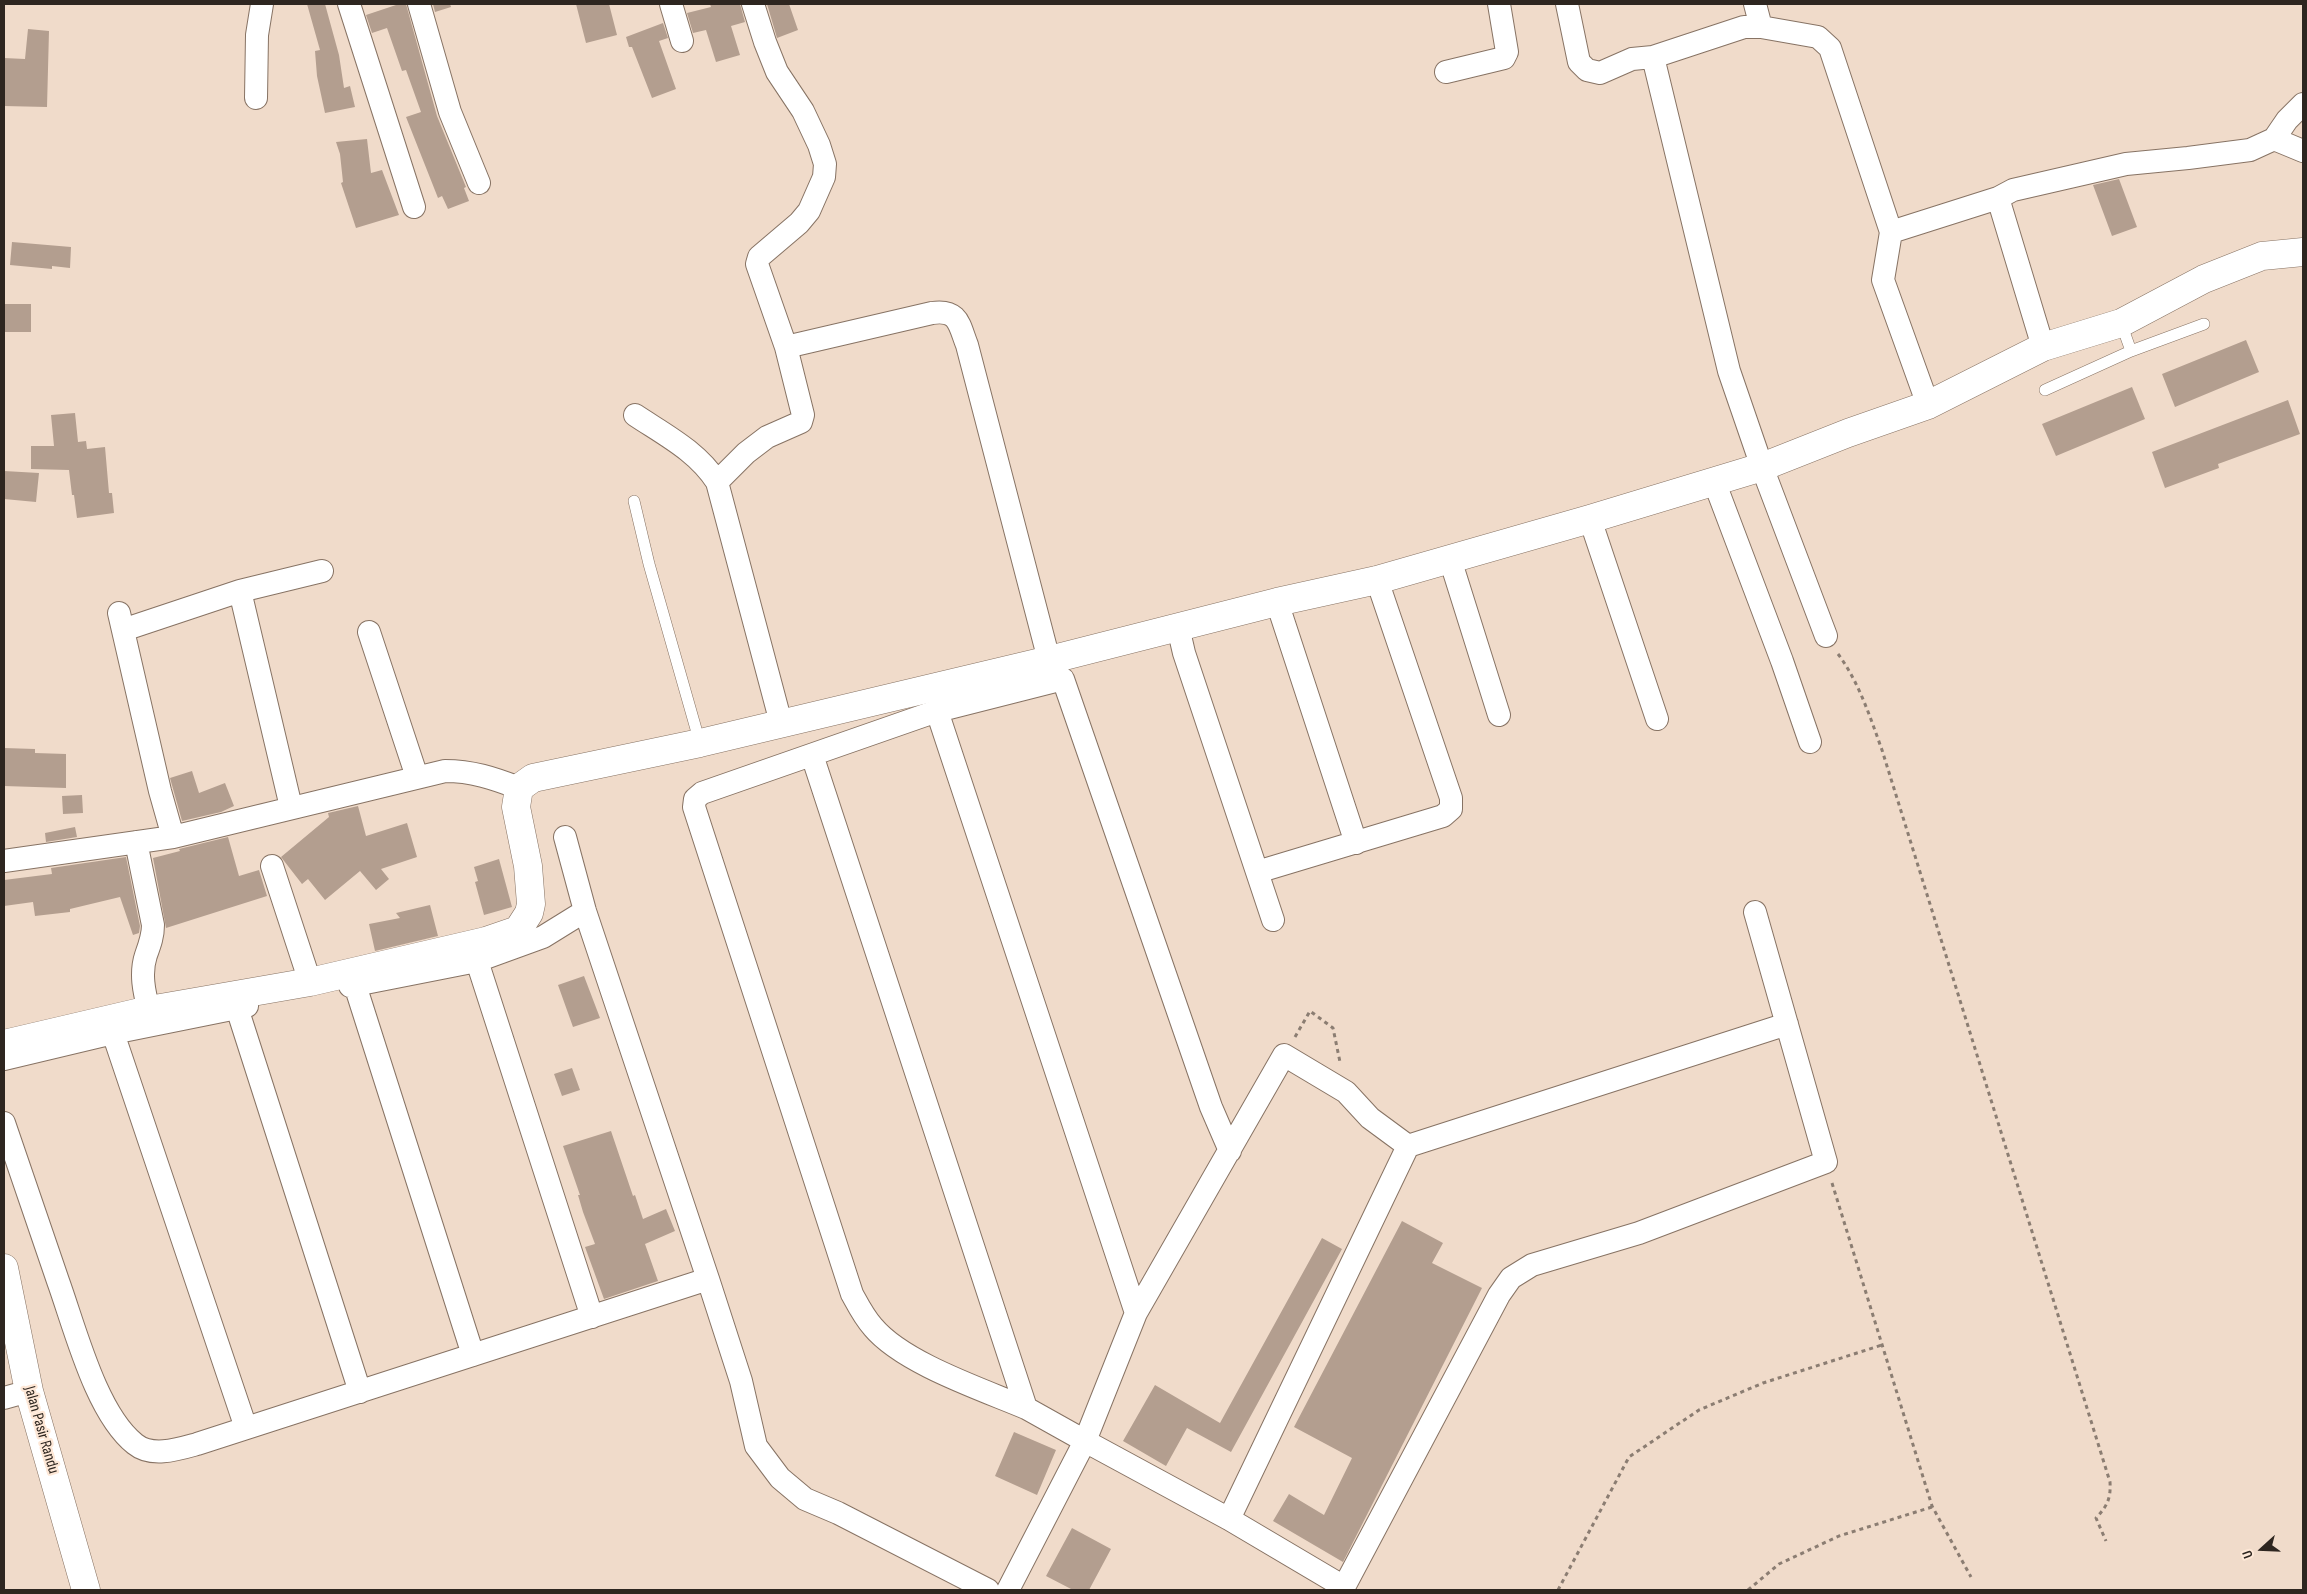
<!DOCTYPE html>
<style>
body{margin:0}
#map{position:relative;width:2307px;height:1594px;overflow:hidden;background:#f0dbca;font-family:"Sofia Sans Condensed",sans-serif}
canvas{display:block}
.frame{position:absolute;inset:0;border:5px solid #2e2620;pointer-events:none}
.north{position:absolute;left:2237px;top:1524px;width:50px;height:50px;-webkit-text-stroke:4px #fee8d7;paint-order:stroke;rotate:250deg;font-size:14px;font-weight:700;line-height:20px;text-align:center;color:#2e2620}
.north::after{content:'';display:block;margin:auto;width:18px;height:22px;background:#2e2620;clip-path:polygon(50% 0,100% 100%,50% 72%,0 100%)}
</style>
<div id="map">
<canvas width="2307" height="1594"></canvas>
<div class="frame"></div>
<div class="north">U</div>
</div>
<script>
const ctx = document.querySelector('canvas').getContext('2d');
ctx.lineJoin = 'round';
function fillPath(path, color) { ctx.fillStyle = color; ctx.fill(path, 'evenodd'); }
function stroke(path, color, width, dash) { ctx.strokeStyle = color; ctx.lineWidth = width; ctx.lineCap = dash ? 'butt' : 'round'; ctx.setLineDash(dash || []); ctx.stroke(path); }
function drawText(font, color, halo, rows, align = 'center') {
  ctx.font = font + ' "Sofia Sans Condensed",sans-serif'; ctx.lineWidth = 4.5; ctx.setLineDash([]); ctx.textBaseline = 'middle'; ctx.strokeStyle = halo; ctx.fillStyle = color; for (const [text, x, y, turn = 0] of rows) {
    ctx.save(); ctx.translate(x, y); ctx.rotate((+turn || 0) * Math.PI / 180); ctx.textAlign = isNaN(turn) ? turn : align; if (halo) ctx.strokeText(text, 0, 0); ctx.fillText(text, 0, 0); ctx.restore();
  }
}
fillPath(new Path2D(`
 M307,4H325L339,55L344,88L350,86L355,107L325,113L317,76L315,51L320,50Z
 M399,4H406L437,116L466,187L464,188L469,201L448,209L442,196L438,198L406,117L421,112L406,70L402,71L387,28L372,33L366,15Z
 M433,4H450L451,7L435,12Z
 M576,4H609L617,35L586,43Z
 M710,4H740L745,22L731,26L740,55L716,62L706,30L693,33L687,13L711,7Z
 M767,4H789L798,30L777,38Z
 M663,23L668,38L659,41L676,89L652,98L632,47H629L626,37Z
 M28,29L49,31L47,107L4,106V58L25,59Z
 M367,139L371,173L382,170L399,215L356,228L341,183L343,182L340,154L336,142Z
 M2119,179L2137,227L2112,236L2093,185Z
 M12,242L71,247L70,268L52,266V269L10,265Z
 M4,304H31V332H4Z
 M2246,340L2259,372L2175,407L2162,374Z
 M2132,387L2145,419L2056,456L2042,424Z
 M2288,400L2300,434L2218,464L2219,468L2165,488L2152,452Z
 M75,413L78,442L86,441L87,449L105,447L109,493H112L114,513L77,518L74,495H72L69,470L31,469V446H54L51,415Z
 M4,471L39,473L36,502L4,499Z
 M4,748L35,749V753L66,754V788L4,786Z
 M192,771L199,793L225,783L234,806L221,812L182,821L170,778Z
 M82,795L83,813L63,814L62,796Z
 M358,806L366,836L407,823L417,857L381,869L389,879L376,890L360,871L325,900L308,879L302,884L281,857L329,817L328,813Z
 M75,827L77,837L46,842L45,833Z
 M228,837L239,876L259,870L267,896L166,928L153,858L180,851L179,849Z
 M126,857L140,926L139,933L133,935L120,897L70,909V912L35,916L33,902L4,906V880L52,874L51,868Z
 M499,859L512,907L484,915L475,882L478,881L474,867Z
 M430,905L438,936L375,951L369,924L400,918L396,913Z
 M584,976L600,1018L573,1027L558,985Z
 M572,1068L580,1090L562,1096L554,1074Z
 M611,1131L633,1196L635,1195L643,1219L666,1209L675,1231L645,1244L658,1281L604,1299L585,1247L595,1244L583,1212L578,1195H580L563,1146Z
 M1402,1221L1443,1243L1432,1263L1482,1288L1343,1562L1273,1521L1289,1494L1324,1515L1352,1458L1294,1427Z
 M1322,1238L1342,1249L1231,1452L1187,1428L1166,1466L1123,1441L1155,1385L1220,1423Z
 M1014,1432L1056,1450L1037,1495L995,1476Z
 M1072,1528L1111,1549L1089,1590H1073L1046,1576Z`), '#b39e8f');
const lane = new Path2D(`
 M2121,323L2131,351
 M2045,390L2131,351L2204,324
 M634,501L649,564L700,743`);
const street = new Path2D(`
 M349,4L414,207
 M419,4L450,112L479,183
 M671,4L682,41
 M1567,4L1579,62L1587,70L1600,73L1632,59L1653,57L1744,27H1761L1818,37L1830,48L1891,232L1883,280L1928,405
 M1755,4L1761,27
 M1653,57L1729,371L1762,467L1826,636
 M1446,72L1504,58L1507,52L1499,4
 M256,98L257,35L262,4
 M2274,139L2303,151
 M1891,232L1998,198
 M786,347L932,313C959,309 959,325 967,345L1049,660
 M2043,347L1998,198L2013,190L2126,164L2188,158L2250,150L2274,139L2287,120L2303,104
 M635,415C665,435 697,451 717,482L781,723
 M1714,481L1782,661L1810,742
 M717,482L746,453L767,437L801,422L803,415L786,347L757,264L759,257L799,223L809,211L824,177L825,164L819,145L803,111L777,72L765,42L753,4
 M1590,519L1657,719
 M1450,559L1499,715
 M240,591L322,571
 M1277,602L1356,843
 M119,613L160,791L173,837
 M1178,627L1184,653L1273,920
 M123,630L240,591L291,807
 M369,632L417,777
 M937,711L1136,1313
 M812,755L1026,1408L1085,1441L1136,1313L1284,1055L1346,1092L1370,1118L1408,1146L1229,1519L1085,1441L1008,1590
 M565,837L585,911L708,1279
 M136,842L153,925C153,936 150,944 146,955C140,973 144,992 149,1010
 M4,861L173,837L445,771C472,771 493,778 519,788
 M272,866L310,982
 M1257,872L1443,816L1451,809V798L1377,580
 M477,961L592,1317
 M355,985L473,1355
 M350,986L477,961L543,937L585,911
 M237,1008L360,1392
 M113,1033L246,1428
 M4,1059L113,1033L247,1006
 M4,1123C22,1176 40,1228 58,1281C75,1328 96,1413 135,1444C152,1458 179,1449 197,1444L708,1279L741,1381L756,1446L780,1478L805,1499L838,1513L988,1590
 M1408,1146L1787,1024
 M4,1398L29,1391
 M1026,1408C981,1389 903,1363 873,1327C864,1317 858,1305 852,1294L694,807L695,799L702,793L937,711L1063,679L1211,1107L1230,1151
 M1229,1519L1344,1587L1499,1295L1511,1278L1532,1265L1639,1233L1826,1162L1755,912`);
const secondary = new Path2D(`
 M4,1044L149,1010L310,982L486,941L518,930L529,913L531,904L528,866L516,807L519,788L533,778L700,743L1049,660L1277,602L1377,580L1590,519L1762,467L1848,433L1928,405L2043,347L2121,323L2204,279L2262,256L2303,252
 M4,1268L29,1391L86,1590`);
stroke(lane, '#877364', 12);
stroke(street, '#877364', 24);
stroke(secondary, '#877364', 29);
stroke(new Path2D(`
 M1838,654C1859,682 1870,717 1882,750L2110,1482C2111,1499 2107,1506 2096,1518L2106,1541
 M1295,1037L1310,1011L1333,1028L1340,1062
 M1832,1183L1932,1506L1971,1577
 M1558,1590L1629,1457L1699,1410L1763,1383L1882,1345
 M1748,1590L1779,1564L1839,1536L1932,1507`), '#8b7d72', 3, [4, 4]);
stroke(lane, '#fff', 11);
stroke(street, '#fff', 22);
stroke(secondary, '#fff', 28);
drawText('16px', '#2e2620', '#fee8d7', [
 ["Jalan Pasir Randu",41,1430,74]
]);
</script>
